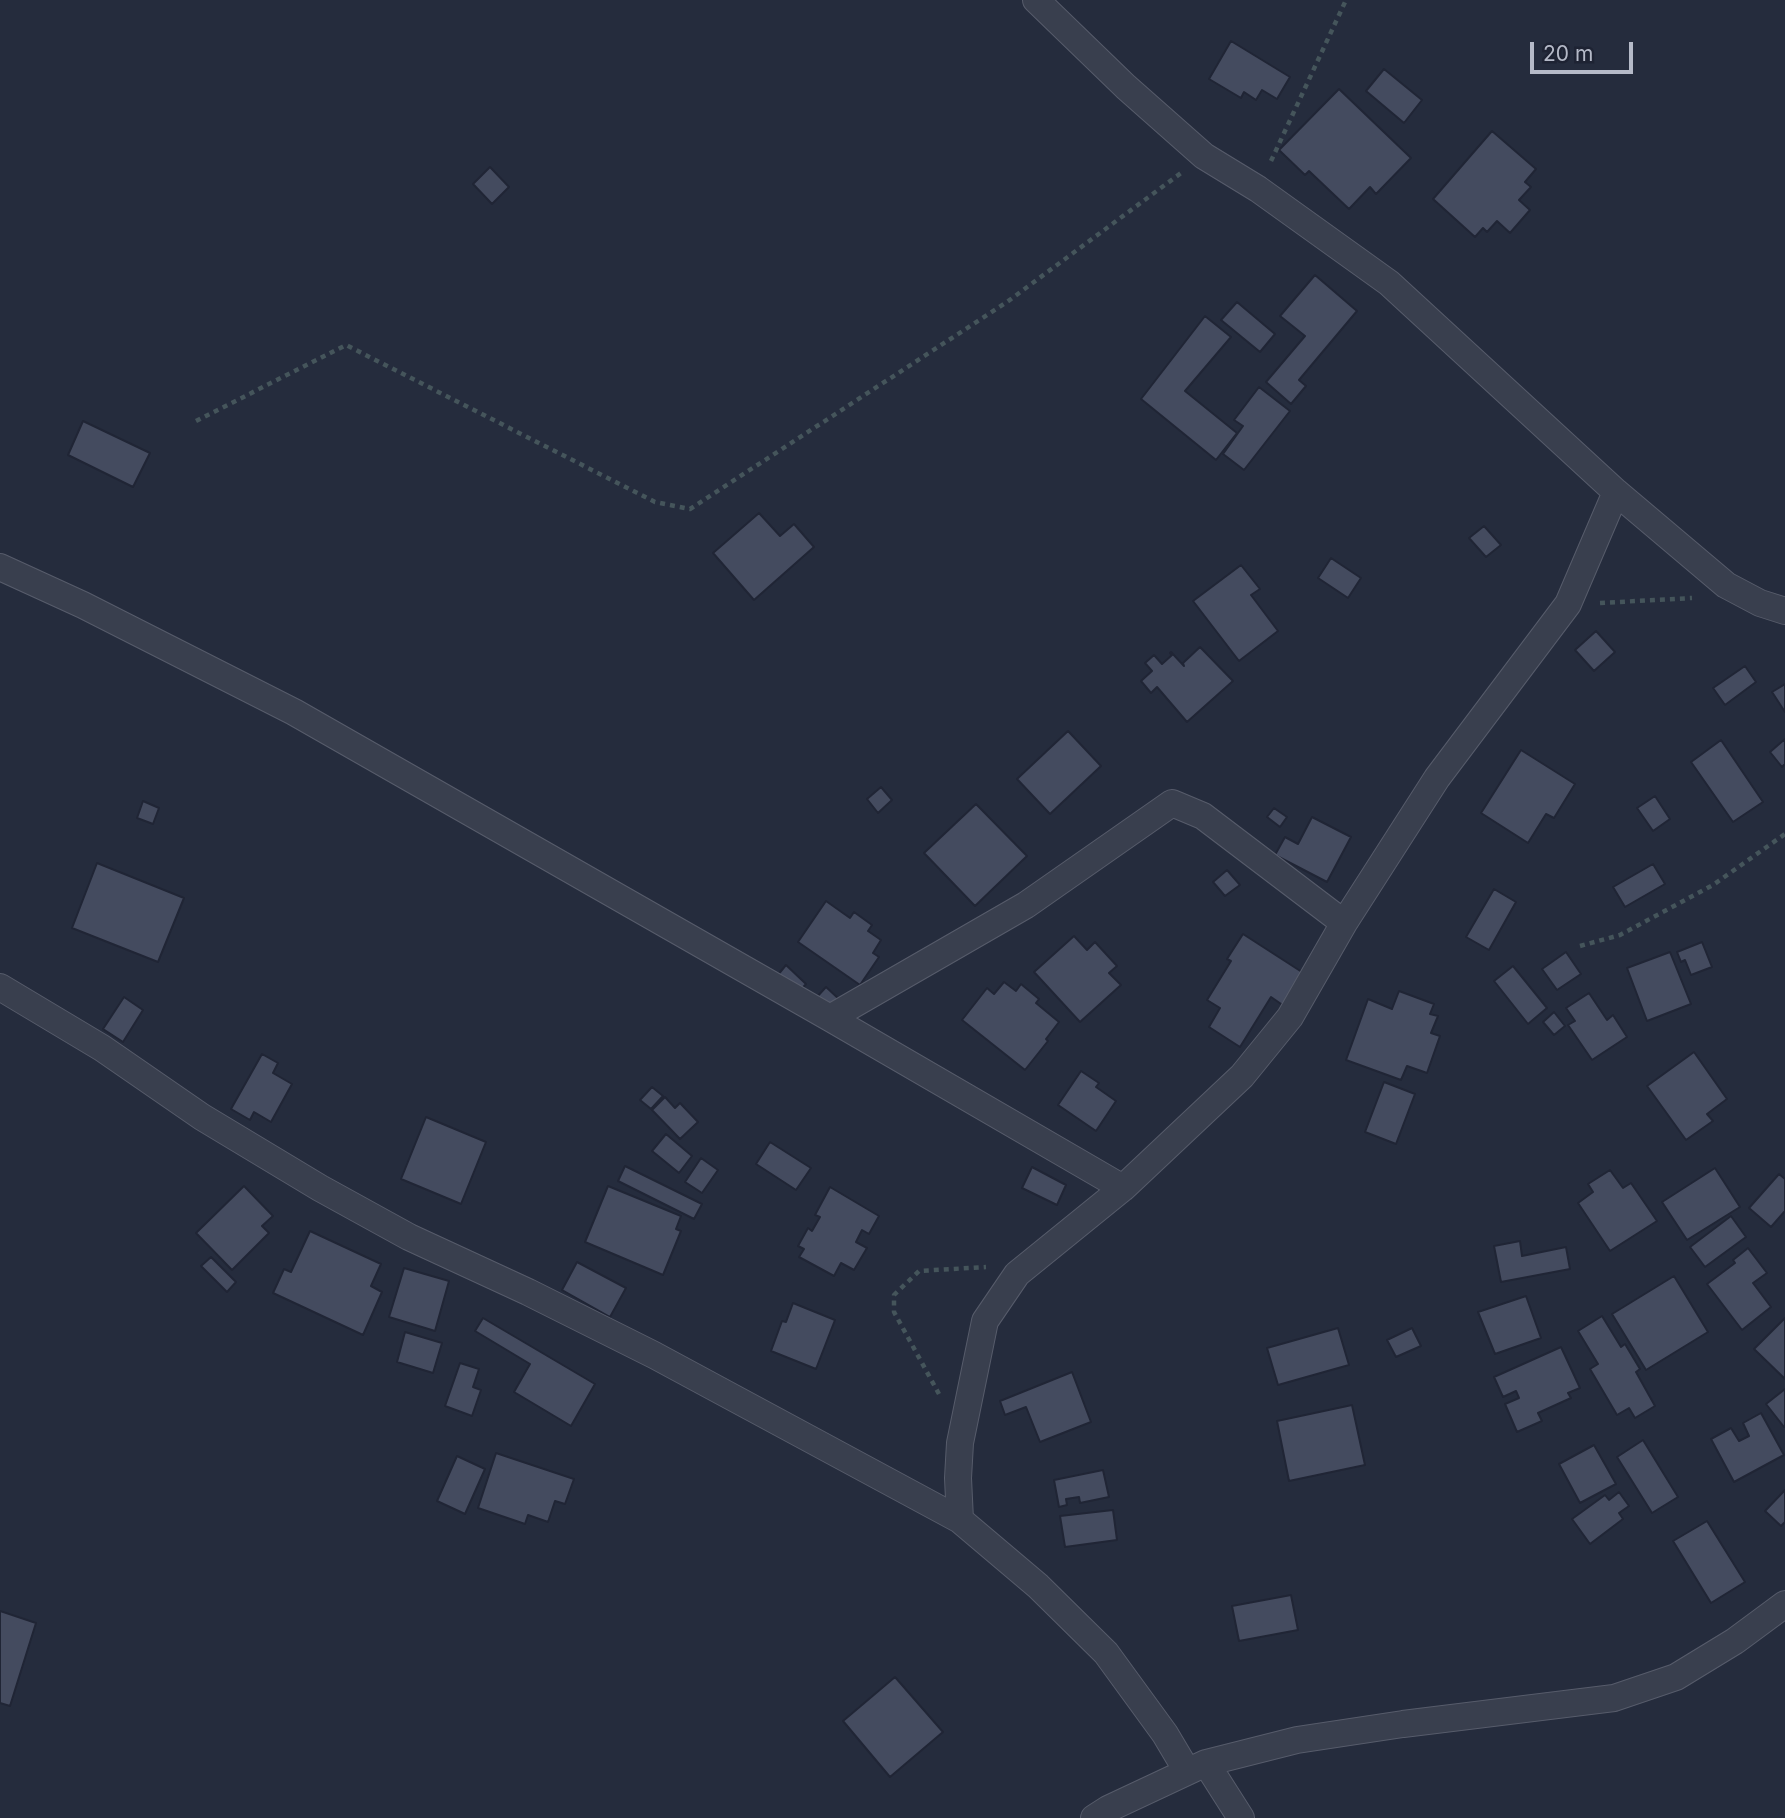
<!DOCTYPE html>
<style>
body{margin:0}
#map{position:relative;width:1785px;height:1818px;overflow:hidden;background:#252c3d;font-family:Inter,sans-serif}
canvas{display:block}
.scale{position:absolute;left:1530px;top:42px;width:103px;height:32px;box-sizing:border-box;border:4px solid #b5bac8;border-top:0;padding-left:9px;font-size:21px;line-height:24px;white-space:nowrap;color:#b5bac8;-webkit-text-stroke:5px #1e2333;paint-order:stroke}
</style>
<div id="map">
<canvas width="1785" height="1818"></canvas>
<div class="scale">20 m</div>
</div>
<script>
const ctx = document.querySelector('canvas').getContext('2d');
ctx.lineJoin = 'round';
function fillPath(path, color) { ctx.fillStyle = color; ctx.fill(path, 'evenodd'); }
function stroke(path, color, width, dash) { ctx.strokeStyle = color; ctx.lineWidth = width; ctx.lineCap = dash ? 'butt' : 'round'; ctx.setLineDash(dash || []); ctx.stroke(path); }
const building = new Path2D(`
 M1231,41L1290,77L1277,99L1262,90L1256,100L1244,92L1241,98L1209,79Z
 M1384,69L1422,100L1404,123L1366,91Z
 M1339,89L1411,158L1376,194L1370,187L1349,209L1309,171L1305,175L1279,150Z
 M1492,131L1536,169L1525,182L1531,187L1519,200L1530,210L1510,233L1497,221L1487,232L1483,228L1475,237L1433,199Z
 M490,167L509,187L492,204L473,184Z
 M1315,275L1357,311L1299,380L1306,386L1291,404L1266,382L1305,336L1280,316Z
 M1237,302L1275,334L1260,352L1221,320Z
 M1205,316L1231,337L1185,391L1237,433L1216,460L1141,399Z
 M1259,387L1290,411L1244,470L1223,454L1243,426L1234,420Z
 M83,421L150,453L133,487L68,455Z
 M759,513L780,536L794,524L814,547L754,600L713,553Z
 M1484,526L1501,545L1486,557L1469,538Z
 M1331,558L1361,578L1348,598L1318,578Z
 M1241,565L1260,589L1251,595L1278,631L1239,661L1193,601Z
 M1596,631L1615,652L1594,671L1575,650Z
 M1200,647L1233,681L1187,722L1157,687L1151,693L1141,681L1152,671L1145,663L1154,655L1162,664L1172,655L1170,653L1171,652L1184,666L1183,663Z
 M1745,666L1756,682L1725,705L1713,688Z
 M1785,684V712L1772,692Z
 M1068,731L1101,766L1050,814L1017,779Z
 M1785,739V764L1782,767L1770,752Z
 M1721,740L1763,802L1733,822L1691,762Z
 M1521,750L1575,784L1554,818L1546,814L1528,843L1481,813Z
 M881,787L892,800L878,813L867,799Z
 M1655,796L1670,819L1653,831L1637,808Z
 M143,801L159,808L153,824L137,818Z
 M976,804L1027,856L975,906L924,853Z
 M1274,808L1287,817L1280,827L1267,817Z
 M1312,817L1351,837L1327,882L1275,855L1285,837L1298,844Z
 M97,863L184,898L158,962L72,928Z
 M1653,864L1665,884L1625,907L1613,887Z
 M1227,870L1240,885L1225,896L1213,882Z
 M1494,889L1516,902L1489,950L1466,937Z
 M826,901L850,918L854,912L872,925L868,931L881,940L873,953L879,957L860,985L798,942Z
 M1243,934L1305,974L1284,1006L1271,997L1240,1047L1209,1027L1220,1008L1207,1000L1231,961L1227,959Z
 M1074,936L1087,950L1095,942L1117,966L1109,973L1121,985L1080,1022L1034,972Z
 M1702,942L1712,967L1691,975L1685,960L1681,962L1677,952Z
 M1566,952L1581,974L1557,990L1542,969Z
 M1670,952L1691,1004L1647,1021L1627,968Z
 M786,965L806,984L797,994L777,976Z
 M1513,966L1547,1008L1528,1024L1494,981Z
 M1004,982L1016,991L1021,984L1039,999L1036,1003L1059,1022L1046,1039L1048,1041L1025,1070L962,1020L987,988L994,994Z
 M826,987L840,1000L828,1010L816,998Z
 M1399,991L1434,1004L1430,1014L1438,1016L1431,1033L1440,1036L1427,1073L1407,1066L1401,1080L1346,1060L1368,999L1392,1009Z
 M1589,993L1607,1020L1613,1015L1627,1037L1592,1060L1568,1025L1575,1021L1566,1008Z
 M124,997L143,1010L123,1042L103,1029Z
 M1554,1012L1565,1026L1554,1035L1543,1022Z
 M1694,1052L1727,1099L1707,1114L1713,1121L1686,1140L1647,1086Z
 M262,1054L278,1063L273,1073L292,1084L271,1122L254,1112L250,1120L231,1109Z
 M1081,1071L1099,1083L1096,1087L1116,1101L1096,1131L1058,1105Z
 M1384,1082L1415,1094L1396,1144L1365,1132Z
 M652,1087L663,1096L651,1109L640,1100Z
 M665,1097L675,1108L680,1103L698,1122L680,1139L652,1110Z
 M426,1117L486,1142L461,1204L401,1179Z
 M666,1134L692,1156L679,1173L652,1151Z
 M770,1142L811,1168L796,1190L756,1164Z
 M701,1158L718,1170L702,1193L685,1182Z
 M625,1166L702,1204L694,1219L618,1181Z
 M1032,1167L1066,1185L1057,1205L1022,1188Z
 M1715,1168L1740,1207L1687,1240L1662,1202Z
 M1610,1170L1623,1188L1631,1183L1657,1221L1610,1251L1578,1203L1593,1192L1588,1184Z
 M1779,1174L1785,1179V1211L1771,1227L1749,1208Z
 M244,1186L273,1216L262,1226L269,1233L232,1270L196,1233Z
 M608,1186L681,1216L676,1229L681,1231L663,1275L585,1242Z
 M830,1187L879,1216L869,1234L862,1230L856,1242L867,1248L854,1270L841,1263L834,1276L799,1257L804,1249L798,1246L808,1228L812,1231L820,1217L815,1215Z
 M1731,1216L1746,1237L1705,1267L1690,1247Z
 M310,1231L381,1264L371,1286L382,1292L363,1335L273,1293L284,1269L291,1272Z
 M1520,1241L1522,1256L1566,1247L1570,1269L1501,1282L1494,1246Z
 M1748,1248L1767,1273L1753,1283L1771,1307L1742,1330L1707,1284L1735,1263L1733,1260Z
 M211,1257L236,1282L227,1292L201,1266Z
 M577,1262L626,1288L610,1317L562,1290Z
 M404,1268L449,1281L435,1331L389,1317Z
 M1674,1276L1708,1332L1646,1370L1612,1314Z
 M1526,1296L1541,1338L1495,1354L1478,1312Z
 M793,1303L835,1320L816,1369L771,1351L782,1321L786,1322Z
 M1602,1316L1621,1347L1625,1344L1640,1369L1636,1372L1655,1406L1635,1418L1629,1408L1617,1415L1590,1369L1598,1364L1578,1331Z
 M483,1318L595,1384L571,1426L514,1392L530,1364L475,1331Z
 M1785,1318V1379L1754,1349Z
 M1338,1328L1349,1365L1278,1385L1267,1348Z
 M1412,1328L1421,1346L1396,1357L1387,1340Z
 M405,1332L442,1343L433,1373L397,1362Z
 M1561,1347L1580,1388L1568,1393L1571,1398L1538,1413L1542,1421L1517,1432L1505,1404L1519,1398L1516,1391L1503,1397L1494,1377Z
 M460,1363L479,1369L473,1387L481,1390L472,1416L445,1406Z
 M1072,1372L1091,1422L1040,1442L1026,1407L1005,1415L1000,1401Z
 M1785,1389V1427H1784L1766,1404Z
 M1352,1405L1365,1465L1289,1481L1277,1421Z
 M1761,1413L1784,1455L1734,1482L1711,1439L1731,1428L1739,1441L1749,1436L1743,1423Z
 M1643,1440L1678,1497L1652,1513L1617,1457Z
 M1594,1445L1616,1484L1580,1503L1559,1464Z
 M496,1453L574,1479L565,1504L555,1501L548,1522L528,1515L525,1524L478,1508Z
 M457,1456L485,1469L465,1514L437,1501Z
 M1103,1470L1109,1497L1080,1503L1079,1497L1066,1499L1067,1505L1059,1507L1054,1480Z
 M1785,1490V1522L1781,1526L1765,1511Z
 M1619,1492L1629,1506L1619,1513L1623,1519L1590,1544L1572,1519L1605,1495L1609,1500Z
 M1113,1510L1117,1540L1065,1547L1060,1516Z
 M1707,1521L1745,1582L1711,1603L1673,1541Z
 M1291,1595L1298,1630L1239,1641L1232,1606Z
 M0,1611L36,1623L10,1706L0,1703Z
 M895,1677L943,1732L890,1777L843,1721Z`);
fillPath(building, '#444b5f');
stroke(building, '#202535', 2);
const minor = new Path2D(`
 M1036,0L1126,87L1204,156L1258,189L1389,283L1616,492L1726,585L1760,603L1785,611
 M0,567L83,605L294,712L830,1018L1123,1188
 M0,987L102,1048L202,1117L320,1188L409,1237L528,1292L654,1355L960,1520L1038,1586L1106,1653L1165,1734L1187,1771
 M830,1018L1026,905L1172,803L1203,816L1344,923
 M960,1520L958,1478L960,1443L985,1321L1017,1274L1123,1188L1242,1076L1290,1017L1344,923L1437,778L1568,604L1616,492
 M1206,1763L1241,1818
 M1094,1818L1108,1809L1206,1763L1297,1740L1403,1724L1614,1698L1676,1677L1735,1641L1785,1604`);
stroke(minor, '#575c6b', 28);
stroke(new Path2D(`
 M1271,161L1346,0
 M196,421L346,345L655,502L690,509L1007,302L1181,173
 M1600,603L1692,598
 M1580,946L1620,935L1713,885L1785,834
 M939,1394L894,1312V1295L919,1271L986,1267`), '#45555b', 4.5, [5, 5]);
stroke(minor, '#393f4e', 26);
</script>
